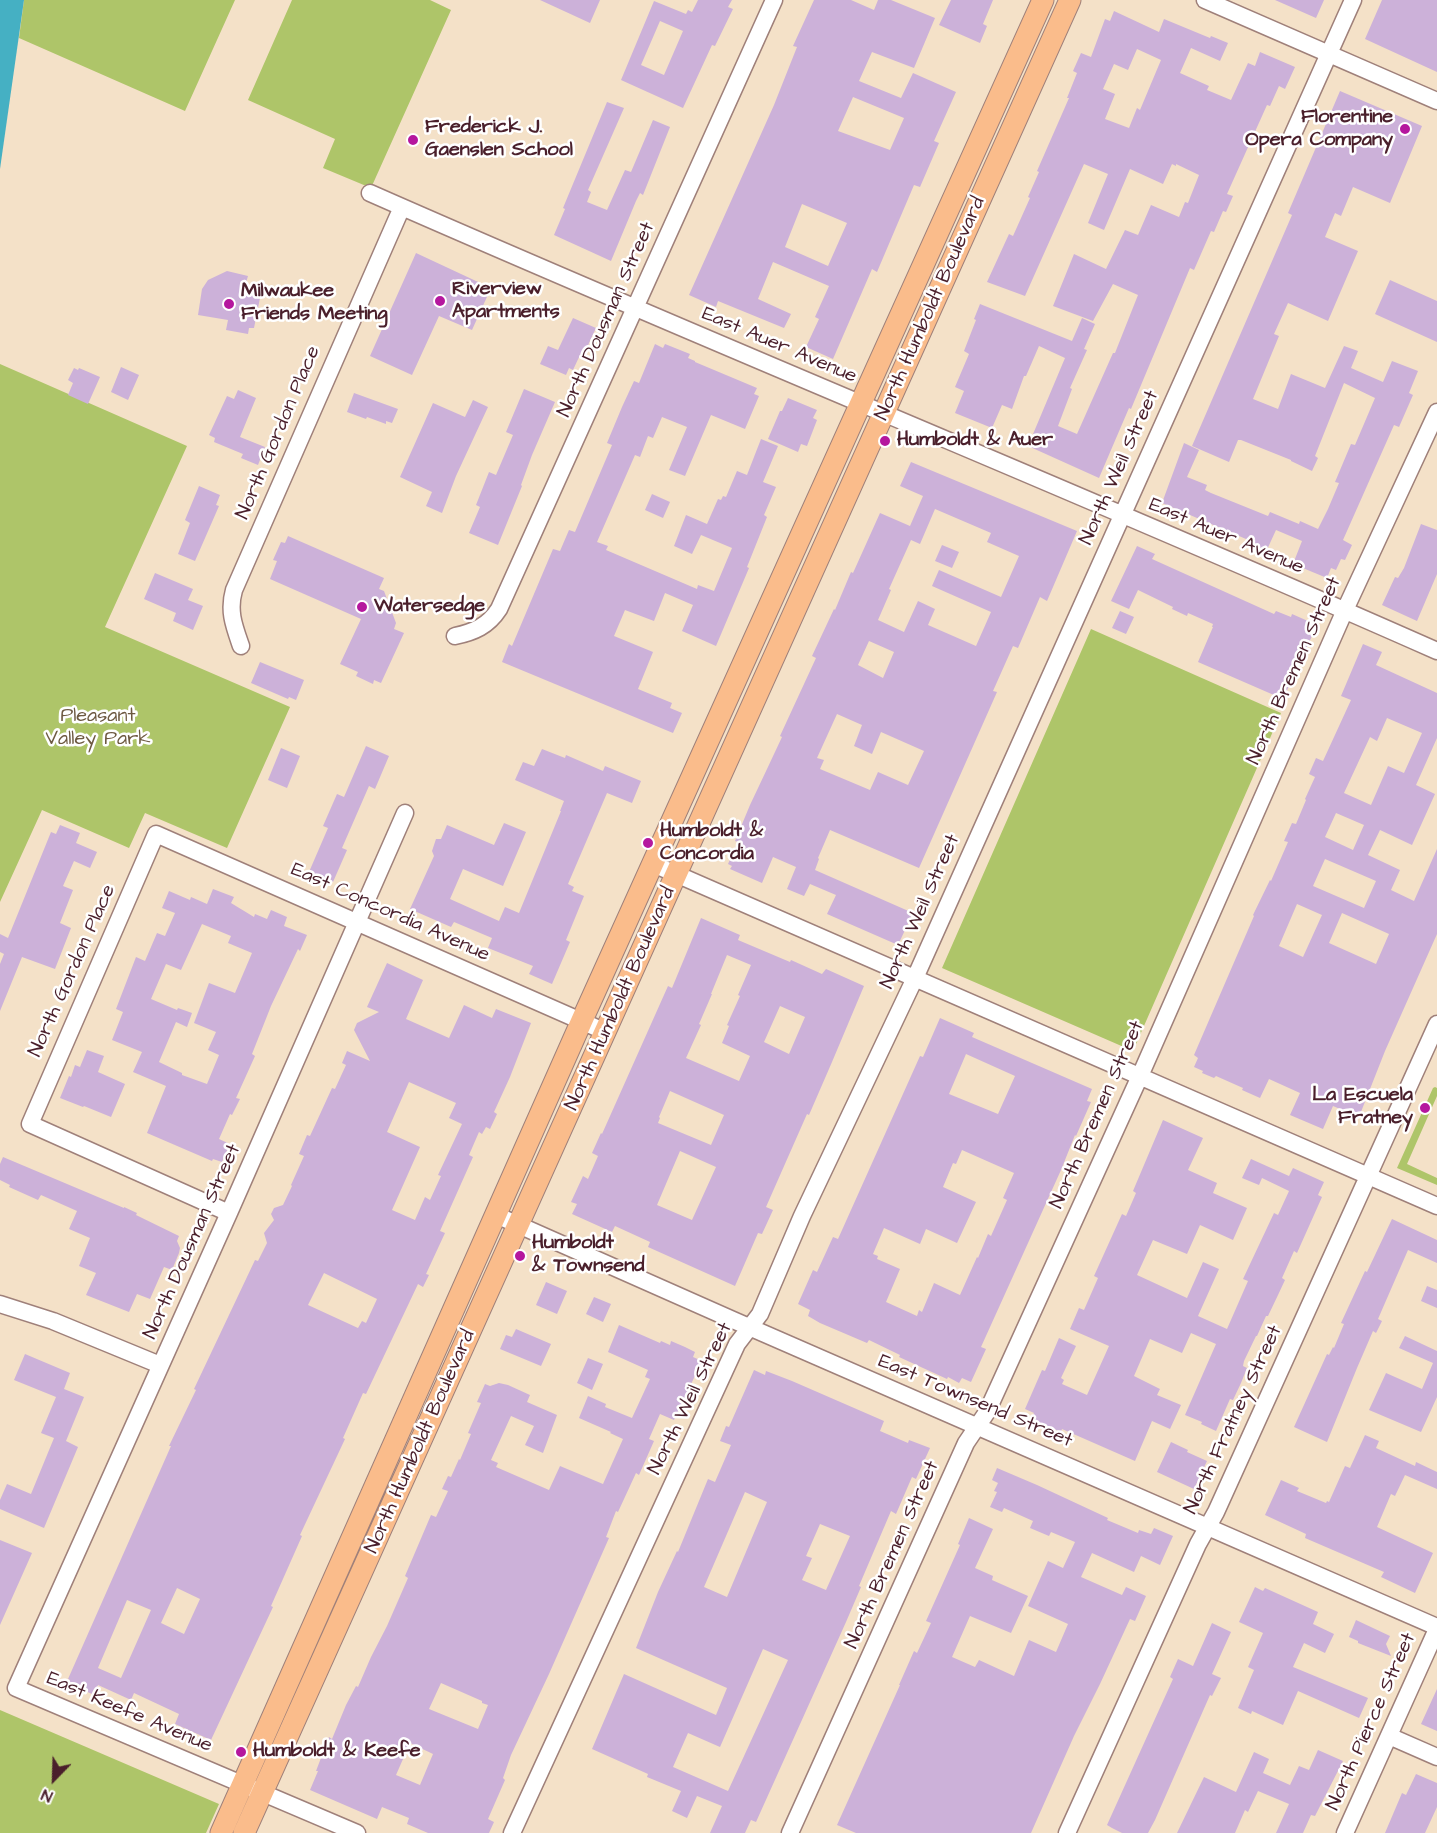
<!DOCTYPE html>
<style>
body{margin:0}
#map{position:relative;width:1437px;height:1833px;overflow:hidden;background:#f4e1c8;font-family:"Architects Daughter",sans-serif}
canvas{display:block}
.north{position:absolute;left:24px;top:1749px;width:60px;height:60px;-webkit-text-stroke:4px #fff;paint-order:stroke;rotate:203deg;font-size:16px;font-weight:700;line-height:24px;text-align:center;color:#4a1f2b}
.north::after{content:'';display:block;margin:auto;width:21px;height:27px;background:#4a1f2b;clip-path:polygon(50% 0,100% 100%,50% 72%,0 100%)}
</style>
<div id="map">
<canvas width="1437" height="1833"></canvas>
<div class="north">N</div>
</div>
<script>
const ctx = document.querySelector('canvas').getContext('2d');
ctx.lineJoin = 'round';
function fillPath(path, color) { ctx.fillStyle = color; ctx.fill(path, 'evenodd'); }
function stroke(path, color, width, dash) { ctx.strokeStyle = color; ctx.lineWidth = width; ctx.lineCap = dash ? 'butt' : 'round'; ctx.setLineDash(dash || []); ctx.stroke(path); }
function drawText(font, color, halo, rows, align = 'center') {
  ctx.font = font + ' "Architects Daughter",sans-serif'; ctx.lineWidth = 5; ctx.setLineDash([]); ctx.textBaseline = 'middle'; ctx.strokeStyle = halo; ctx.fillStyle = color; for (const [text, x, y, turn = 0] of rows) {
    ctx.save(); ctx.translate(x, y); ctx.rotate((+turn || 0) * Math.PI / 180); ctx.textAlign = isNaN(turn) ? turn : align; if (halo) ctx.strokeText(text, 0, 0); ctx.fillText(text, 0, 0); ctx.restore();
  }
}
fillPath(new Path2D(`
 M24,0H235L185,111L19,38Z
 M292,0H430L451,10L371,188L323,168L335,139L248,100Z
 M0,364L187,446L105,627L290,707L227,848L145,813L129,848L42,810L0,902Z
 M1091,629L1281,713L1133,1051L942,968Z
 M1435,1087L1437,1088V1096L1407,1164L1437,1178V1185L1397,1168L1433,1088Z
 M0,1710L219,1804L206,1833H0Z`), '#aec569');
fillPath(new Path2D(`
 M0,0H24L0,169Z`), '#45b0c3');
fillPath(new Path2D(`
 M540,0H600L590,23Z
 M698,0H732L728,7L733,9L715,46L712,45L683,108L621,80L654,1L686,14L688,10L692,12ZM660,21L683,31L664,75L641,65Z
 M814,0H851L874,10L878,0H891L935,18L914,68L872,52L859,81L901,98L913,73L956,92L934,141L939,143L920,187L914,185L877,272L872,269L833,359L806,347L819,319L815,317L829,286L773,262L758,299L791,314L784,328L718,301L716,307L689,295L774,105L797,47L793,46ZM853,97L904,118L890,150L838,131ZM802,204L847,223L828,266L785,247Z
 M951,0H993L983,24L987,26L980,43L939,25Z
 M1275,0H1324L1316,18Z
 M1382,0H1437V72L1365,39Z
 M1114,11L1159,32L1164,19L1210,38L1211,36L1228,43L1220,61L1191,48L1180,73L1209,86L1207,90L1231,100L1248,63L1255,66L1260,52L1295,67L1285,89L1279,86L1270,106L1267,105L1227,194L1233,196L1226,212L1223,211L1214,232L1211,231L1194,270L1190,268L1131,409L1129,408L1099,478L1028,446L1065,358L1039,346L1026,376H1024L1012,409L1002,405L992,428L955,413L964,391L955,387L969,354L964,351L976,320L974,319L980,304L1072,341L1082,318L1095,324L1084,349L1087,350L1070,388L1072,389L1058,426L1077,434L1113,353H1115L1138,295L1113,284L1093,321L1053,306L1074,254L1106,269L1125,230L1138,235L1151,205L1179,217L1185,202L1188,203L1199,175L1176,164V166L1172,164L1163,184L1130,169L1104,230L1088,223L1108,174L1084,164L1025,296L987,282L1009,234L1013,236L1030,198L1028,197L1039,172L1037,171L1069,98H1067L1077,73L1073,71L1081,53L1091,57L1105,19L1110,21ZM1137,49L1161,60L1140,110L1137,108L1129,128L1105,119L1115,94L1103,89L1114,64L1128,70Z
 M1340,91L1422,126L1390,203L1353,187L1341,216L1335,213L1325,237L1358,251L1328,321L1288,303L1274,334L1279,336L1253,399L1278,409L1291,374L1325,388L1344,346L1358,351L1351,368L1383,382L1392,361L1418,371L1409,393L1413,395L1399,427L1394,425L1343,540L1352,545L1345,560L1341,559L1336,570L1331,568L1327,578L1293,564L1302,541L1276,530L1265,554L1251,547L1253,542L1162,503L1184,443L1199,450L1187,477L1207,485L1205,490L1211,493L1268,516L1270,512L1299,524L1300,521L1318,529L1328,509L1339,483L1335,482L1351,444L1355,445L1375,398L1344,383L1315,456L1318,458L1312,471L1291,461V460L1241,440H1238L1229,462L1192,446L1292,215L1288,213Z
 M607,102L624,108L588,190L591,192L587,202L607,210L625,170L631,172L653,120L670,127L643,195L640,193L636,201L611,261L554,235L565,209L563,208Z
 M416,253L491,288L472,330L439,316L412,375L370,356Z
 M227,271L248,276L245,286L253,288V291L261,293L254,328H249L248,334L226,330L228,320L198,315L202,289L208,280Z
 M1390,280L1437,301V342L1375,314Z
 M573,318L596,328L583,356L580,355L573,370L569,368L566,375L540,364L548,346L558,350Z
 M655,344L663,348L665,344L690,354L688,358L695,361V362L757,388L754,394L759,396L745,429L711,415L685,476L669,470L687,427L662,417L653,438L648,436L640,457L635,455L597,542L608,546L606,550L697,589L698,585L714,591L732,548L701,535L692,554L674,546L686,515L707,524L718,499L721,500L723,496L726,497L737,471L747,475L761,439L778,446L763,482L776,487L764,515L767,517L747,567L749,568L716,646L682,631L693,605L665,593L654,621L625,610L614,636L653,652L638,689L672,703L670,708L682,713L673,733L502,662L509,644L512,646L553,549L560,551L569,530L575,532L612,445L607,443L622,407L634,381L639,383Z
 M121,367L139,375L128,400L111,392Z
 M74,368L78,370L79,368L100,377L88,404L68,395L73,383L68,380Z
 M524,389L555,402L532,455L521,485L522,486L498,545L469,533L480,507L476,505L489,472L496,475L513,435L506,432Z
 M238,390L256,398L240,437L265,447L258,465L241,458L243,454L214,442L215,438L209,435L227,396L234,399Z
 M354,393L398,409L392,423L386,421V424L367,417L366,419L347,412Z
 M788,398L817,410L813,418L817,420L807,446L801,444L798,452L768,439L780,411H782Z
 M473,400L488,407L456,476L442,513L426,506L432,492L400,477L433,403L465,417Z
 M911,462L1077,531L1047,601L1040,597L1018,648L1013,646L993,691L997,692L919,868L830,830L818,858L819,859L815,870L913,913L898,945L827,914L836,895L810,884L804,896L787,889L796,867L773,857L762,883L730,869L732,866L728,864L738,842L735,841L750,805L767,769L782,737L780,736L816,658L812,656L834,609L835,610L851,572L853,573L880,513L910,526L923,496L900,486ZM935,509L991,533L987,542L1019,556L1001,597L939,570L932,586L991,612L976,646L928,625L935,609L918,601L904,632L878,620L891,590L889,589L911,540L920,544ZM869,641L894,652L883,678L858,665ZM837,714L862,725L854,746L872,754L881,732L924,751L908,785L878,772L870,790L820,769L824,760L817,758Z
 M199,486L220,495L216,505L219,506L195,561L178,554L190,523L185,520Z
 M652,494L670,502L663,518L645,510Z
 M1421,524L1437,530V574L1417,621L1382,605L1395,577L1398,578L1404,568Z
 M288,536L384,578L379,589L384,591L396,623L394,629L404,633L381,683L374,680L373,684L356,676L358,672L340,664L361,619L270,579L277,561L273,560L281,542L285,543Z
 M942,545L959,552L952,568L935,561Z
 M1137,546L1155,554L1152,559L1274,614L1276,611L1291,617L1292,614L1317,625L1283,699L1198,662L1213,627H1212L1213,624L1188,613L1187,616L1172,609L1173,607L1138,590L1129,609L1111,601Z
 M155,573L193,589L188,600L203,606L193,630L173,621L176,613L144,599Z
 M1120,611L1134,617L1126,634L1112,628Z
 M1363,644L1382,652L1376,665L1437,693V738L1416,785L1435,794L1412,845L1380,830L1368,855L1400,870L1391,890L1414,901L1437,849V934L1385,1051L1359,1117L1333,1106L1323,1129L1290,1115L1300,1093L1269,1079L1260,1098L1242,1090L1243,1088L1216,1076L1214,1078L1202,1073L1203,1071L1194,1067L1198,1058L1194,1055L1254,916L1253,915L1270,880L1271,881L1288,842L1284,841L1292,823L1296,824L1306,800L1305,799L1315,777L1309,774L1316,758L1323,761L1351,700L1341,696ZM1387,718L1422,733L1404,773L1388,766L1371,805L1344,793L1370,737L1377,741ZM1336,813L1364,825L1353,850L1325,837ZM1325,859L1376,881L1364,908L1313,886ZM1297,904L1322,915L1303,957L1279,946ZM1342,913L1389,934L1376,964L1329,943Z
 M260,662L304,680L296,700L289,697L288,699L251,683Z
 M366,746L389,756L375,789L369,786L342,848L347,850L333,882L309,872L328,828L323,826L337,794L344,797Z
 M281,748L300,756L287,788L268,780Z
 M542,749L565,758L566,755L603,771L605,766L641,781L632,803L607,793L568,884L574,887L572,891L584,896L566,940L570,942L552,984L529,974L533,966L488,948L492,938L454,922L451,927L410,909L434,856L432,851L436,839H441L447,825L494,845L504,823L526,832L503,886L463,869L450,899L499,921L505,907L519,913L561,811H560L564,801L515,780L523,762L534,766Z
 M60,825L80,833L76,843L97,852L90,868L74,861L63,886L73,890L60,923L71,928L55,969L22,957L0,1011V964L4,954L0,952V934L8,938L51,832L56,834Z
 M213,889L234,897L231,903L254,917L255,914L267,919L271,910L287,917L284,926L307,935L300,951L298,949L271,1006L252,1054L255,1056L236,1098L240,1099L232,1115L230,1114L219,1139L230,1144L222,1162L213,1159L212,1161L147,1133L166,1086L133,1072L142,1052L112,1040L123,1012L116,1009L136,957L145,961L157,933L165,936L175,913L162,908L169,891L190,900L191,897L207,904ZM202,924L231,936L228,943L252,953L235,993L209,983L194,1023L216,1032L208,1050L219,1055L207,1084L182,1075V1073L159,1062L176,1022L187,1027L192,1013L178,1008L177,1010L151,999L166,964L181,970Z
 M701,918L740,935L738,940L790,962L791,960L822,974L826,969L864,986L832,1062L809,1115L807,1114L766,1207L773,1210L762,1234L758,1233L735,1286L648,1247L650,1242L615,1226L612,1232L572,1214L577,1204L571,1202L583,1176L588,1179L598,1156L592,1153L601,1133L602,1134L668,986L672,988ZM727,955L751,965L738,995L740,996L727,1025L729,1026L722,1043L750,1056L739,1081L686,1058L701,1025L699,1024L712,994H711ZM780,1006L805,1017L789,1054L764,1042ZM670,1091L724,1115L711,1145L658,1123L660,1118L659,1117ZM680,1151L716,1167L692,1220L657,1205Z
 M387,963L423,980L406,1019L449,1038L464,1005L492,1018L496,1009L531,1023L510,1077L494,1112L497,1114L490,1129L486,1127L482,1134L479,1132L469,1155L473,1157L440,1231L445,1233L426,1274L429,1275L423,1287L418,1284L366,1394L363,1393L343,1438L345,1439L300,1535L302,1536L271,1606L273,1607L211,1740L175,1724L179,1714L134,1693L131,1700L98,1685L94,1695L68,1683L70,1680L68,1679L171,1446H169L196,1390L194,1389L255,1260L258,1261L267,1243L264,1233L274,1220L271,1214L274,1208L283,1205L292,1186L291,1185L304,1156L299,1154L307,1135L310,1136L332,1088L335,1089L346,1065L342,1063L347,1051L370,1061L354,1030L357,1023L379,1012L367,1007ZM409,1082L456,1103L449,1118L462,1124L438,1175L441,1176L430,1200L425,1197L415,1220L392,1210L420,1147L387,1132ZM324,1273L377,1299L366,1323L362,1321L358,1328L308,1305ZM177,1588L200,1599L184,1634L161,1623ZM127,1600L151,1610L121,1678L98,1668Z
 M940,1018L974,1033L972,1037L1092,1089L1087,1101L1091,1102L1076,1136L1075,1135L1061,1170L981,1347L986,1349L971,1382L962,1378L959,1383L948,1377L947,1379L899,1357L900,1355L869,1340L867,1343L820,1323L808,1316L810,1310L798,1304L813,1270L817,1272L833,1237L838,1239L920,1056L923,1057ZM966,1054L1015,1076L998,1114L949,1094ZM962,1150L1014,1173L1003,1198L1007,1200L991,1236L988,1234L978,1258L977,1257L960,1295L934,1283L922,1312L919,1310L917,1316L886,1302L900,1269L877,1259L878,1256L873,1254L884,1228L920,1244L926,1229L957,1243L976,1202L943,1187L953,1163L956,1164Z
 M87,1050L104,1056L98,1072L125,1084L111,1117L84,1106L83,1107L60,1098L69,1076L71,1077L75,1065L80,1067Z
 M1163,1120L1203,1138L1188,1170L1217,1183L1213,1193L1247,1208L1233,1240L1200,1225L1187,1254L1153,1240L1137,1275L1187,1298L1203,1262L1219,1269L1198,1316L1227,1329L1248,1281L1243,1279L1274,1213L1278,1215L1289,1191L1262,1178L1259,1185L1242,1178L1251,1159L1289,1176L1293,1168L1324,1182L1318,1195L1322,1197L1297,1253L1294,1251L1282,1278L1285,1280L1278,1295L1268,1316H1266L1257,1336H1256L1244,1361L1243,1366L1247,1368L1241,1383L1233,1400L1230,1399L1216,1431L1201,1424L1202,1422L1185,1415L1216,1344L1191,1333L1182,1353L1150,1339L1134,1376L1160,1389L1157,1395L1181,1405L1170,1429L1152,1421L1135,1461L1062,1429L1061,1432L1031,1419L1034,1413L1025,1409L1042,1370L1045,1371L1059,1338L1076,1346L1061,1378L1064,1380L1062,1384L1087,1395L1109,1346L1070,1329L1079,1308L1084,1310L1098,1278L1094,1276L1122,1214L1126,1216L1136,1193L1133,1191Z
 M3,1157L124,1208V1207L137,1213L136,1215L179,1236L177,1241L180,1248L179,1253L172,1270L164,1267L150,1299L137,1294L129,1312L86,1295L96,1273L79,1266L90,1238L69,1229L77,1211L41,1195L38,1200L9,1187L10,1185L0,1180V1164Z
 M1392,1219L1437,1240V1263L1408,1250L1378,1319L1382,1321L1376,1333L1373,1331L1357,1368L1327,1442L1294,1427L1327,1354L1329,1355L1333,1347L1334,1348L1344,1324L1341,1323L1365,1271L1367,1272Z
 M546,1282L567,1291L557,1314L536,1305Z
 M1427,1286L1437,1290V1308L1421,1301Z
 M594,1297L611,1304L603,1322L586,1314Z
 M619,1325L660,1343L661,1341L670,1345L671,1341L685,1347L695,1352L693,1357L702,1361L674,1420L660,1414L649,1439L654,1441L639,1475L636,1473L618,1512L616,1511L606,1537L609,1538L549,1674L511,1755L503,1778L505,1780L488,1819L494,1822L489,1833H428L407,1824L409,1818L382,1807L377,1819L310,1790L318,1771H316L329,1737L332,1739L346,1705L356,1686L358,1687L371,1657L387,1626L408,1578L405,1576L431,1515L436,1517L448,1491L442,1489L448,1476L451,1477L459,1459L460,1460L471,1434L468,1433L481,1403L477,1402L485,1384L490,1386L499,1383L508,1385L530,1395L527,1402L557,1415L543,1453L525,1445L534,1426L511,1416L491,1460L498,1463L496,1467L549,1490L560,1466L603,1484L623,1439L610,1433L611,1432L579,1418L588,1396L606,1404L605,1407L632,1418L650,1379L645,1377L648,1370L608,1352ZM441,1683L482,1701V1703L488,1705L478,1729L429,1709ZM410,1743L433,1754L420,1785L396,1775Z
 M516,1329L551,1344L541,1366L500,1349L506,1335L512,1337Z
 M1405,1336L1437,1351V1397L1421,1432L1369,1410L1386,1373L1422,1389L1433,1363L1399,1348Z
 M25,1354L70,1373L64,1389L84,1397L66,1441L78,1447L44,1528L0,1509V1500L7,1484L31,1494L54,1438L41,1433L56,1397L14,1380Z
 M588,1358L603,1364L592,1390L577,1383Z
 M754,1370L765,1375L766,1371L792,1381L884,1421L880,1431L908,1443L909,1440L930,1448L916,1479L912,1477L896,1514L891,1511L859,1586L861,1587L846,1622L756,1822L751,1820L745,1833H710L722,1806L697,1796L687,1818L672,1811L681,1791L647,1777L648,1774L592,1749L624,1674L716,1715L727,1688L636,1648L658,1592L677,1551L678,1552L708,1479L715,1482L731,1445L720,1441L726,1426L729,1427ZM745,1492L767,1502L727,1597L704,1587ZM820,1524L850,1536L826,1590L802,1580L812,1558L806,1556ZM763,1649L788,1660L728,1791L673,1767L688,1733L720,1747Z
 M1365,1435L1379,1441L1376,1448L1415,1466L1416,1462L1437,1472V1489L1405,1475L1395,1496L1391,1494L1377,1527L1433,1553L1415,1593L1381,1577L1384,1572L1305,1538L1306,1534L1265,1515L1281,1480L1299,1488L1297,1491L1326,1503L1327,1501L1329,1502L1345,1466L1350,1468Z
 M1171,1442L1188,1450L1187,1452L1207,1461L1194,1489L1157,1472Z
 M997,1468L1037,1485L1108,1518L1107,1520L1138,1533L1139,1530L1151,1534L1154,1528L1173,1536L1160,1565L1141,1556L1134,1572L1092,1553L1081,1577L1122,1595L1126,1587L1146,1596L1135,1621L1130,1619L1100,1684L1074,1736L1031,1833H856L837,1825L900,1685H899L914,1651L917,1653L931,1623L926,1621L960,1545L958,1544L969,1518L993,1529L975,1568L993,1576L992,1580L1028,1596L1011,1633L970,1616L952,1657L975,1667L979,1660L1014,1676L1029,1640L1056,1652L1068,1624L1028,1606L1048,1561L1063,1568L1075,1542L1051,1532L1049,1536L1030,1528L1033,1521L1004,1508L1002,1512L990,1507L997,1492L994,1491L998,1483L992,1480Z
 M0,1540L32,1553L0,1625Z
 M1255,1587L1263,1591L1265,1588L1318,1612L1313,1624L1334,1634L1325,1653L1304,1643L1293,1667L1368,1698L1359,1718L1298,1691L1283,1725L1252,1711L1251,1714L1238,1708L1254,1670L1248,1667L1263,1633L1239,1622Z
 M1356,1620L1390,1636L1386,1644L1391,1656L1358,1643V1641L1349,1637Z
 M1212,1623L1231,1632L1212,1674L1221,1678L1212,1696L1210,1695L1155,1820L1148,1833H1122L1112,1828L1107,1825L1173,1679L1170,1677L1178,1659L1193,1666Z
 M1437,1689V1731L1421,1724Z
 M1318,1750L1343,1761L1315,1816L1311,1815L1303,1833H1276L1289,1804L1258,1791L1248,1812L1245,1810L1235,1833H1177L1204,1777L1236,1792L1254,1752L1269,1759L1263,1773L1290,1785L1299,1766L1309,1770Z
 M1416,1774L1437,1783V1807L1425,1833H1385L1402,1793L1406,1795Z`), '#ccb1d9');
const minor = new Path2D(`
 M1205,0L1437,101
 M370,193C724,349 1083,494 1437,651
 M455,636C474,632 488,626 499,609L774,0
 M241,646C234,626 228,611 234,590L402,207
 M653,864L1437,1206
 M229,1213L30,1124L156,834L606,1032
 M496,1215L733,1320L1437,1627
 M0,1304L53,1321L160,1365
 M1389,1736L1437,1757
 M357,1833L16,1688L229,1213L405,813
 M512,1833L737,1344L760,1314L802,1216L915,978L1353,0
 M790,1833L966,1443L987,1412L1140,1076L1345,610L1437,412
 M1067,1833L1198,1544L1216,1512L1437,1024
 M1345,1833L1437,1629`);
const major = new Path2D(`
 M221,1833L587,1009L1043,0
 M244,1833L1070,0`);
stroke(minor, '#9f807a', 19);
stroke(major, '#9f807a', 23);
stroke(minor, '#fff', 16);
stroke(major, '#fabc8b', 21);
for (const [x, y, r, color] of [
 [1405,129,6,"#b5179e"],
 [413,140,6,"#b5179e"],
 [440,301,6,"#b5179e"],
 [229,304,6,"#b5179e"],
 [885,441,6,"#b5179e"],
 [362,607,6,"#b5179e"],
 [648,843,6,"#b5179e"],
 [1425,1108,6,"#b5179e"],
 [520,1256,6,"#b5179e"],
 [241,1752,6,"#b5179e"]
]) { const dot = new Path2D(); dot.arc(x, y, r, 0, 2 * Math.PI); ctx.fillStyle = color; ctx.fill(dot); stroke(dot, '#fff', 2); }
drawText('bold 20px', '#4a1f2b', '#fff', [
 ["Florentine",1393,118,"right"],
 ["Opera Company",1393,141,"right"],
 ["Frederick J.",425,128],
 ["Gaenslen School",425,151],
 ["Riverview",452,290],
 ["Apartments",452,313],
 ["Milwaukee",241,292],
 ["Friends Meeting",241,315],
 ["Humboldt & Auer",897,441],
 ["Watersedge",374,607],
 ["Humboldt &",660,832],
 ["Concordia",660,855],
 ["La Escuela",1413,1096,"right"],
 ["Fratney",1413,1119,"right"],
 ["Humboldt",532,1244],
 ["& Townsend",532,1267],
 ["Humboldt & Keefe",253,1752]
], 'left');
drawText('20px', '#4a1f2b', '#fff', [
 ["North Humboldt Boulevard",931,309,-66],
 ["North Dousman Street",607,320,-66],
 ["East Auer Avenue",779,346,23],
 ["North Gordon Place",279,433,-67],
 ["North Weil Street",1120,468,-66],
 ["East Auer Avenue",1226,537,23],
 ["North Bremen Street",1295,671,-66],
 ["North Weil Street",921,912,-66],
 ["East Concordia Avenue",390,913,24],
 ["North Gordon Place",73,971,-66],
 ["North Humboldt Boulevard",621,999,-66],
 ["North Bremen Street",1098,1115,-66],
 ["North Dousman Street",193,1242,-66],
 ["North Weil Street",691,1399,-64],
 ["East Townsend Street",975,1402,23],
 ["North Fratney Street",1234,1420,-65],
 ["North Humboldt Boulevard",421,1442,-66],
 ["North Bremen Street",893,1555,-66],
 ["East Keefe Avenue",129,1713,23],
 ["North Pierce Street",1372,1722,-66]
]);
drawText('20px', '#6d5941', '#fff', [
 ["Pleasant",98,717],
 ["Valley Park",98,740]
]);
</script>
